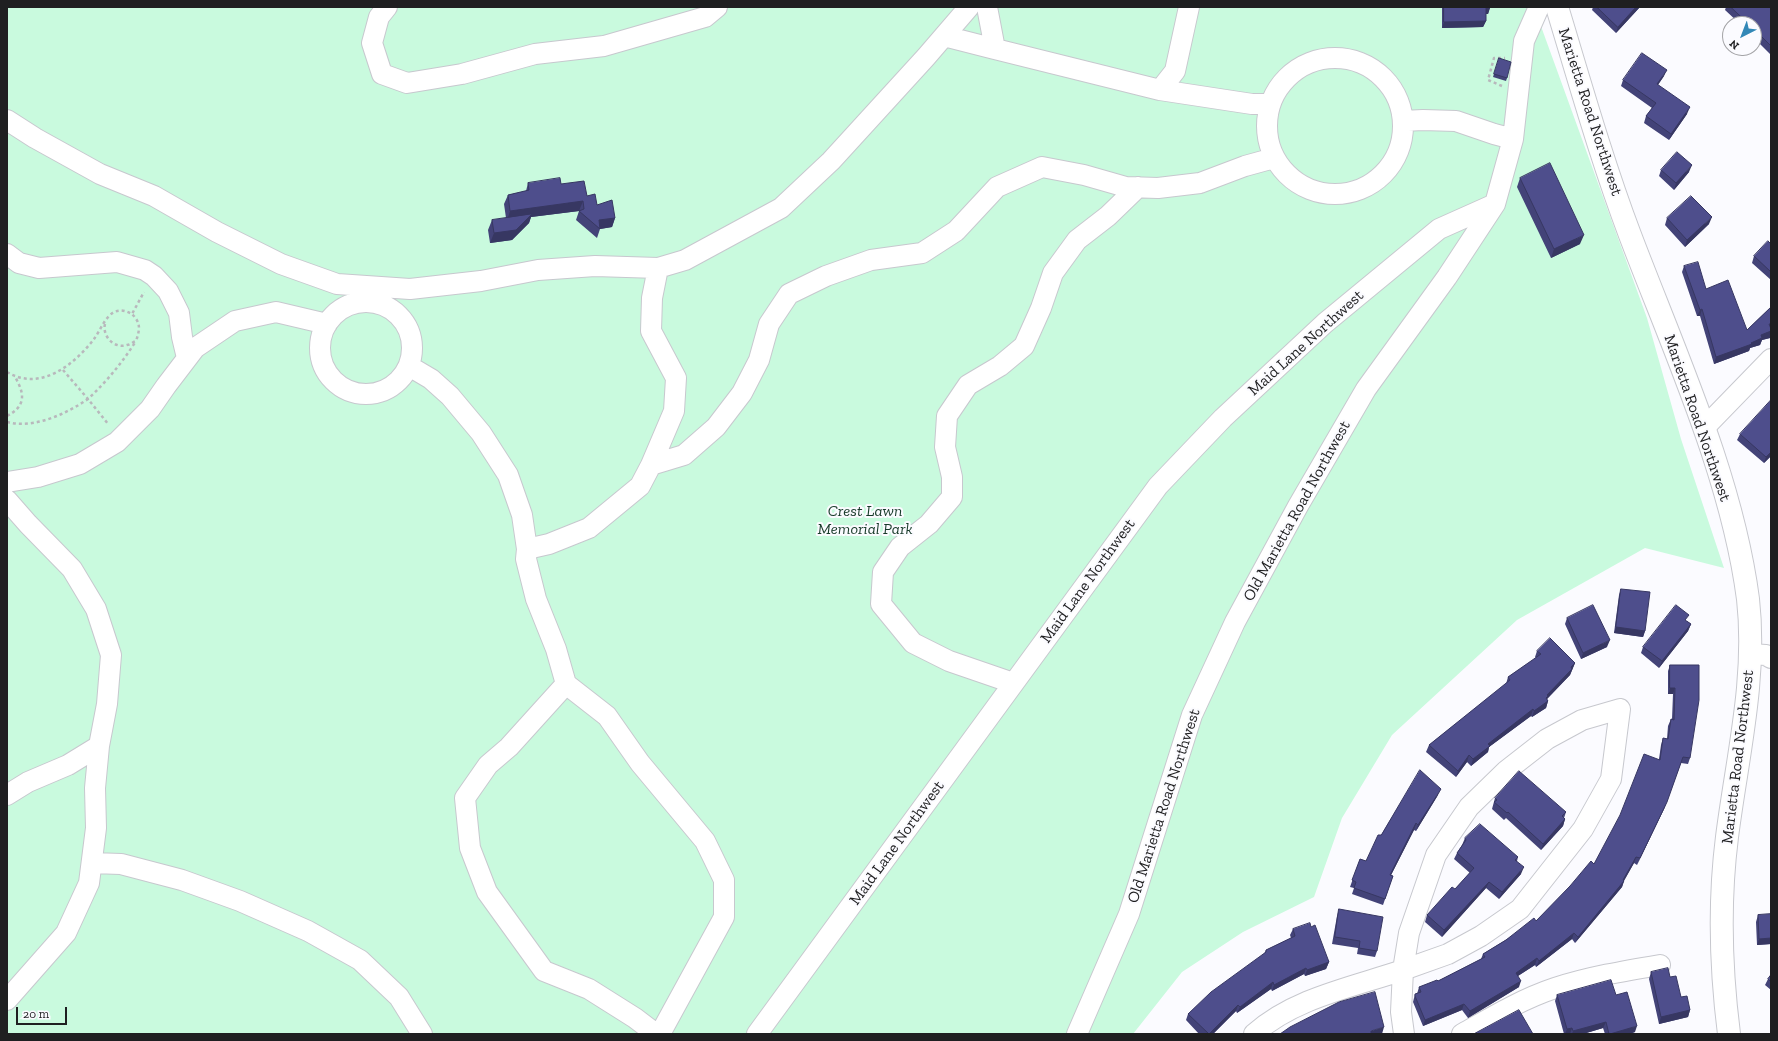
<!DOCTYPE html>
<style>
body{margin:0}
#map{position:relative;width:1778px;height:1041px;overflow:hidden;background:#fbfbff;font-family:"Zilla Slab",serif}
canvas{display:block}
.frame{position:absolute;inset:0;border:8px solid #1f1f21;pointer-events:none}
.north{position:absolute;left:1722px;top:16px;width:40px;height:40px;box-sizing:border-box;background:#fbfbff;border:1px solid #a3a3a6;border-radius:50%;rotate:222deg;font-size:11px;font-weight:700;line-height:16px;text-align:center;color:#1f1f21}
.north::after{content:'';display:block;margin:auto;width:14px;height:18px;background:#3388b7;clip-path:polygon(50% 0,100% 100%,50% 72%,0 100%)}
.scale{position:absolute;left:16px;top:1007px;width:51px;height:18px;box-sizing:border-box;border:2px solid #1f1f21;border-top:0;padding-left:5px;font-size:12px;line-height:14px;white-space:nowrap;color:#1f1f21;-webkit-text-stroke:3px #fbfbff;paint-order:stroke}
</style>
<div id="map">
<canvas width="1778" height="1041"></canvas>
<div class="frame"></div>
<div class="north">N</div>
<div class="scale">20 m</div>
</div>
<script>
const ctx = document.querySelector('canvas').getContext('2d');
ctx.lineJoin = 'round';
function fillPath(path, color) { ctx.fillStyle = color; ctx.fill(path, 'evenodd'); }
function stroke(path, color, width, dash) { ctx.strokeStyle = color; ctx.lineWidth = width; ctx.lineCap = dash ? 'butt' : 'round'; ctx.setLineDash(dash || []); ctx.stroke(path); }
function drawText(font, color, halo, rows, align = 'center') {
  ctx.font = font + ' "Zilla Slab",serif'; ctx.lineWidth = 4; ctx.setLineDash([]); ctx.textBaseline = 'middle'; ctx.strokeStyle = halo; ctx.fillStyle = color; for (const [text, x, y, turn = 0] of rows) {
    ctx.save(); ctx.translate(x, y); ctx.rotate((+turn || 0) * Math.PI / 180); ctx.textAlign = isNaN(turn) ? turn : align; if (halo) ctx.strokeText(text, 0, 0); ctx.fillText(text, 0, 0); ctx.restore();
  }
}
fillPath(new Path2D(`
 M7,7H1534L1647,318L1681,439L1724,568L1645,548L1517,620L1392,735L1342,818L1314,897L1243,932L1182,972L1133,1034H7Z`), '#c9fade');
const minor = new Path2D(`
 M387,7L379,17L372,43L382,74L407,83L462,74L535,54L604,46L705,17L717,7
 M987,7L995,49L1160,90L1252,104H1269
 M944,36L995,49
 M1267 126a68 68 0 1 1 136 0a68 68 0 1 1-136 0Z
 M1160,90L1175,71L1189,7
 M7,120L35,138L100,174L154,196L217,232L281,264L337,284L410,289L481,281L538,270L595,266L658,268L685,260L781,208L831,161L926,57L969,7
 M1403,121L1423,120L1456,121L1494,134L1513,139
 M7,254L19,263L39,268L117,262L145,270L154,276L168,291L179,313L182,337L187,358
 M320 348a46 46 0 1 1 92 0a46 46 0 1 1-92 0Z
 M409,366L431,379L450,396L481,433L508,475L522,515L527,549L526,559L536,599L556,649L566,684L607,716L640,763L705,841L724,880V917L660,1034
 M1704,428L1771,359
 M651,465L684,455L716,427L742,393L759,360L769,324L789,294L826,276L871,260L922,253L956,231L997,187L1042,167L1084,175L1126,187L1158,188L1200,183L1245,166L1274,158
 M7,482L38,477L80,464L117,442L150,409L166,386L195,348L235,321L276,312L327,324
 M7,500L28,524L72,569L96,609L111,655L107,704L99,746L68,765L28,782L7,795
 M527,549L549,544L589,528L640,486L651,465L674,411L676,378L651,331L652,298L658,268
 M1750,654L1766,655L1771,658
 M1013,683L949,661L913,643L881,604L883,572L900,547L929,524L952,497V477L945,447L947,416L968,385L1000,366L1024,346L1041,308L1053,273L1077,240L1108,216L1138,187
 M566,684L509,747L488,765L465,798L470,848L487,892L544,971L589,989L635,1018L656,1034
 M92,863L121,864L182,880L240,901L308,931L360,960L399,997L422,1034
 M7,1000L66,933L89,883L96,828L95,788L99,746
 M757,1034L1158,486L1223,418L1325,323L1439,229L1495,204
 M1077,1034L1129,914L1192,715L1235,622L1298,506L1366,389L1447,277L1495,204L1513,139L1524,41L1539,7
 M1254,1034C1294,998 1353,987 1403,970L1448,954L1481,936L1520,909L1583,829L1611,779L1620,709L1582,720L1547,739L1506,771L1469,807L1436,855L1409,933L1403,970L1401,1012L1404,1034
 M1462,1034C1492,1017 1522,999 1555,988C1589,977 1624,971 1660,965`);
const major = new Path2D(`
 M1557,7C1580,83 1602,161 1630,235C1674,351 1732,476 1748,599C1757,679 1737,758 1727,837C1719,900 1721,971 1729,1034`);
stroke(minor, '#c7c8ce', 22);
stroke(major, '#c7c8ce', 24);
stroke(new Path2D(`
 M1502,86L1488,80L1494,58H1505
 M105,324C102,336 114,349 127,345C130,345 133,342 136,341C140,329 141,323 132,314
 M63,370L88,399C107,381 122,363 136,341
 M7,372C40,392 74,365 94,339C100,331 105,317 114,312C121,309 126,311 132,314L144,292
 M7,416C26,406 25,394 15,377
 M7,422C34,429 66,414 88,399L109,425`), '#b8b8bc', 2.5, [3, 3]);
stroke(minor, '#fff', 20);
stroke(major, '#fff', 22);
fillPath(new Path2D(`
 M1442,7H1490L1488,14H1486V21L1483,27L1442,28Z
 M1593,7H1640L1616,33L1592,10Z
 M1726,7H1771V55L1754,38V24H1740L1725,10Z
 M1499,58L1507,78L1506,81L1493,77Z
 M1664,76L1658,85L1687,114L1669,140L1644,123L1646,116L1652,108L1621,86L1623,80Z
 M1661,170L1689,172L1674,190L1659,176Z
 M1520,178L1580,244L1551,258L1517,187Z
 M528,183L561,184L587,196L597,205L615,218L612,227L600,229L597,238L576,220L579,211L531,217L529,223L512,240L490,243L488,230L492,220L506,218L504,204L508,195L526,191Z
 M1667,218L1709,224L1685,247L1665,225Z
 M1771,244V280L1752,263L1754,256Z
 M1684,266L1706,289L1747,330L1771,307V333L1770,338L1762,340L1760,345L1750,348L1749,351L1714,364L1700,316H1697L1682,272Z
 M1740,434L1771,456L1764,463L1737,440Z
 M1621,589L1645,631L1643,637L1614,633L1619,595Z
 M1567,618L1607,647L1581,659L1565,624Z
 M1687,621L1691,624L1688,631L1659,668L1641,653L1643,647Z
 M1537,651L1575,663L1570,675L1547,699L1548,701L1546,708L1532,717L1531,716L1489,747L1488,752L1471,766L1467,762L1456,777L1426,752L1429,745L1506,684L1508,677L1536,658L1535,657Z
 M1670,665L1690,758L1688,764L1681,763L1664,809L1637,865L1634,863L1624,881L1622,887L1575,943L1572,939L1536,967L1535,965L1518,976L1519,987L1468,1018L1462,1010L1423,1026L1413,1002L1415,994H1417L1419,987L1438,981L1481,959L1483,954L1536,921L1594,864L1659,759L1661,745L1663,738L1667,739L1668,726L1671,719H1672L1673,694H1668V671Z
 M1438,795L1416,831L1414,830L1391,875L1393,876L1383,905L1352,894L1354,888L1350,887L1360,859L1366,861L1381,835Z
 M1495,798L1566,812L1564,818L1565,819L1563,826L1541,850L1506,818L1504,820L1492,809Z
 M1465,838L1518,857L1517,861L1521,874L1499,899L1486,888L1442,937L1425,922L1427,915L1455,889L1470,873L1454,859L1457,853L1462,845Z
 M1339,909L1377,951L1375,957L1357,954L1358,948L1332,944L1337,916Z
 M1771,914V944L1757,945L1756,922L1758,915Z
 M1311,927L1329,962L1326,969L1305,976L1304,974L1272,991L1271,989L1237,1013L1236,1011L1213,1034H1199L1186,1020L1188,1014L1264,954L1266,950L1291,938L1290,935L1293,929Z
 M1651,972L1670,977L1681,997L1690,1010L1688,1017L1659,1024L1649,979Z
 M1771,975V990L1765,985L1768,979Z
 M1557,995H1616L1635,1032L1629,1034H1605L1603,1028L1583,1034H1564L1555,1001Z`), '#434378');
fillPath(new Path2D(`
 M1636,7H1640L1616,33L1618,27Z
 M1486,8H1490L1488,14H1483Z
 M1486,21L1483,27L1442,28L1444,22Z
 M1667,70L1664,76L1654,90L1657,84Z
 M1690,107L1687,114L1669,140L1671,134Z
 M1692,165L1689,172L1674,190L1676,183Z
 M583,201L579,211L531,217L529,223L512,240L490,243L494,233L507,221L510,211Z
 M1712,217L1709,224L1685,247L1687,240Z
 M615,218L612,227L600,229L599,220Z
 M1584,235L1580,244L1551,258L1554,249Z
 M1702,309L1700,316H1697L1700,310Z
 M1771,331L1770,338L1762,340L1760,345L1750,348L1749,351L1714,364L1716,357L1761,335Z
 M1771,452V456L1764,463L1766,457Z
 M1691,624L1688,631L1659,668L1662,661Z
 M1616,627L1645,631L1643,637L1614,633Z
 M1610,640L1607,647L1581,659L1583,653Z
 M1575,663L1570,675L1547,699L1546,702L1543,704L1547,695Z
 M1670,688H1675L1673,694H1668Z
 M1548,701L1546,708L1532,717L1534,711Z
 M1533,709L1531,716L1489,747L1488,752L1471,766L1473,759L1488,744Z
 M1469,755L1467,762L1456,777L1458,771Z
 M1441,789L1438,795L1416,831L1418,825Z
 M1667,802L1664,809L1637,865L1640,858Z
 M1565,819L1563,826L1541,850L1543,844Z
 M1416,823L1414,830L1388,881L1390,875Z
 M1636,857L1634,863L1623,882L1624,881L1622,887L1575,943L1578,937L1623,880Z
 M1524,867L1521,874L1499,899L1502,892Z
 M1489,882L1486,888L1442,937L1444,930Z
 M1574,933L1572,939L1536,967L1539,961Z
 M1771,938V944L1757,945L1759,939Z
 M1537,958L1535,965L1513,979L1516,973Z
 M1329,962L1326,969L1305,976L1307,970Z
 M1306,968L1304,974L1272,991L1274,985Z
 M1521,981L1519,987L1468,1018L1470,1011Z
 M1273,982L1271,989L1237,1013L1240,1007Z
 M1464,1004L1462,1010L1423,1026L1425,1020Z
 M1238,1005L1236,1011L1213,1034H1209Z
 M1690,1010L1688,1017L1659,1024L1661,1017Z
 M1606,1022L1603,1028L1583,1034H1572L1573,1031Z
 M1637,1026L1635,1032L1629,1034H1610Z
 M1384,1027L1382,1034H1370L1371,1031Z
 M1572,1028L1570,1034H1565L1567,1029Z`), '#373762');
const building = new Path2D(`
 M1444,7H1490V8H1486V21L1444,22Z
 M1597,7H1636L1618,27Z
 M1731,7H1771V46L1754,29V24H1749Z
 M1642,53L1667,70L1657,84L1690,107L1671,134L1646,116L1656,103L1623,80Z
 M1499,58L1511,62L1507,78L1494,74Z
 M1677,152L1692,165L1676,183L1661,170Z
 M1550,163L1584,235L1554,249L1520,178Z
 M560,178L561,184L584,181L587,196L595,194L597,205L612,200L615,218L599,220L600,229L579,211L584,209L583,201L510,211L508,195L529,190L528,183Z
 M1691,196L1712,217L1687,240L1667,218Z
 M532,214L516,230L494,233L492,220Z
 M1768,241L1771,244V272L1754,256Z
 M1698,262L1706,289L1728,280L1747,330L1771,307V324H1769L1771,329V331L1761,335L1762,338L1751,343L1752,344L1716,357L1702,309L1700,310L1684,266Z
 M1771,400V452L1766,457L1740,434Z
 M1621,589L1650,592L1645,631L1616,627Z
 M1593,605L1610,640L1583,653L1567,618Z
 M1676,605L1689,615L1685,620L1691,624L1662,661L1643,647Z
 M1550,638L1575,663L1571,667L1572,669L1547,695L1548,696L1546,698L1548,701L1534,711L1533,709L1488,744L1490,746L1473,759L1469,755L1458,771L1429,745L1510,680L1508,677L1541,654L1537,651Z
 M1670,665H1699V700L1690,758L1683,757L1667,802L1640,858L1636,857L1623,880L1624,881L1578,937L1574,933L1539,961L1537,958L1516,973L1521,981L1470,1011L1464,1004L1425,1020L1415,996V994L1421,992L1419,987L1437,980L1438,981L1485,957L1483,954L1506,940L1534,918L1536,921L1570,886L1591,861L1594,864L1620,815L1644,754L1660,760L1663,738L1668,739L1671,719L1674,720L1675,688H1670Z
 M1420,770L1441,789L1418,825L1416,823L1390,875L1393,876L1385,899L1354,888L1356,882L1352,880L1360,859L1366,861L1378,835H1381Z
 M1519,771L1566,812L1562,816L1565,819L1543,844L1508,812L1507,813L1494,802L1497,800L1495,798Z
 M1480,824L1518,857L1515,860L1524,867L1502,892L1489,882L1444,930L1427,915L1452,887L1455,889L1474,868L1457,853L1466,840L1465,838Z
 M1339,909L1383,917L1377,951L1359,948L1360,941L1335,937Z
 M1771,914V938L1759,939L1758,915Z
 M1310,923L1311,927L1315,925L1329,962L1307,970L1306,968L1274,985L1273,982L1240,1007L1238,1005L1209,1034L1188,1014L1211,992L1266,952V950L1295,936L1293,929Z
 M1668,968L1670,977L1676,976L1681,997L1687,996L1690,1010L1661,1017L1651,972Z
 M1771,975V982L1768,979Z
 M1611,980L1616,995L1627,992L1637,1026L1610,1034H1609L1606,1022L1573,1031L1572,1028L1567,1029L1557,995Z
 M1375,992L1384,1027L1371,1031V1034H1280L1290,1027L1339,1002Z
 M1519,1010L1533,1034H1474Z`);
fillPath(building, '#4e4e8c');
stroke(building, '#373762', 1);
drawText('16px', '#1f1f21', '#fbfbff', [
 ["Marietta Road Northwest",1590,112,72],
 ["Maid Lane Northwest",1306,343,-42],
 ["Marietta Road Northwest",1697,418,71],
 ["Old Marietta Road Northwest",1297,511,-61],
 ["Maid Lane Northwest",1088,581,-54],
 ["Marietta Road Northwest",1738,757,-83],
 ["Old Marietta Road Northwest",1164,806,-72],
 ["Maid Lane Northwest",897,843,-54]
]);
drawText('italic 16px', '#173a29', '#fbfbff', [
 ["Crest Lawn",865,511],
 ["Memorial Park",865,529]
]);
</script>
